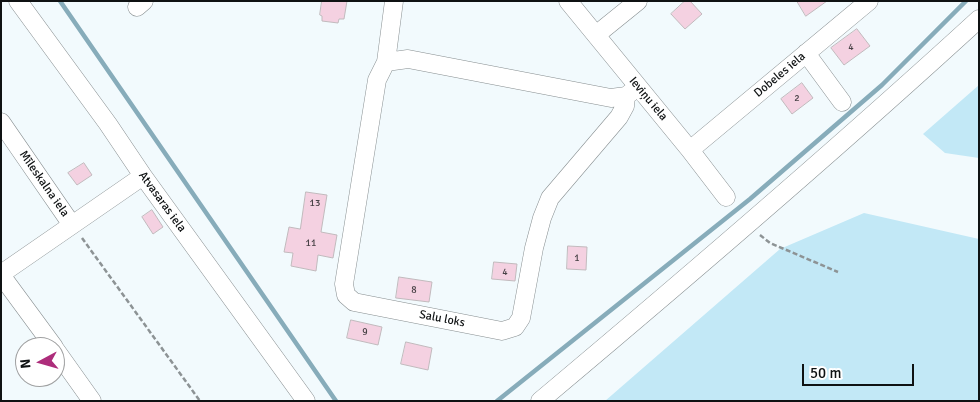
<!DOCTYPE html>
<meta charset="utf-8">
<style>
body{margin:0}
#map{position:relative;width:980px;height:402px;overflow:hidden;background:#f2fafd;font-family:Signika,sans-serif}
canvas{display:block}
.frame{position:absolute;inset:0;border:2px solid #0f1213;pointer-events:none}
.north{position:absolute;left:15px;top:337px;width:50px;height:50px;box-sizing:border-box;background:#fff;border:1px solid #9fa0a1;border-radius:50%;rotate:264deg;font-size:14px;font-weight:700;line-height:20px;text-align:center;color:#0f1213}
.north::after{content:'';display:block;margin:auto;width:18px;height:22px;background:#ad2d7b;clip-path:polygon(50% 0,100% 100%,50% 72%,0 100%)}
.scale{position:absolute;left:802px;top:364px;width:112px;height:22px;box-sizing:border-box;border:2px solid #0f1213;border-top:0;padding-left:6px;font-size:15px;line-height:18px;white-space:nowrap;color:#0f1213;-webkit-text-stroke:4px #fff;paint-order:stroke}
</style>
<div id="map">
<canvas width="980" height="402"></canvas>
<div class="frame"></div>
<div class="north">N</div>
<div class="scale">50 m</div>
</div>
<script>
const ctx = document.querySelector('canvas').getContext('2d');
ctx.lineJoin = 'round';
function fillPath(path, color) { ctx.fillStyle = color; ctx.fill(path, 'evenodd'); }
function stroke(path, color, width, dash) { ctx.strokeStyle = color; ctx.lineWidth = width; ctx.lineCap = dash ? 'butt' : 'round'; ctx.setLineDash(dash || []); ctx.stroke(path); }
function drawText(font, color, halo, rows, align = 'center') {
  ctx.font = font + ' Signika,sans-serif'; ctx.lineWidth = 5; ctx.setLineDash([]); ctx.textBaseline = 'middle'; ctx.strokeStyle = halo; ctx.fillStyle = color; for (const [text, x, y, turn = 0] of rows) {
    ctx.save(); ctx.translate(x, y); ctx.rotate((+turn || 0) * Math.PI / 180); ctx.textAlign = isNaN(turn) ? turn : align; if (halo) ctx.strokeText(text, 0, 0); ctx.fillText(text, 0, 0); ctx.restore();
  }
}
fillPath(new Path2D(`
 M979,85V158L945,153L923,134Z
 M864,213L979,239V401H605L780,249Z`), '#c2e8f6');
stroke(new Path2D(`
 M60,1L336,401
 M497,401L750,199L882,85L966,1`), '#87acba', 4.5);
const building = new Path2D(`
 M322,1H347L344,19H339L338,23L322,21V16L320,15Z
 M685,1H690L702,14L685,29L671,14Z
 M797,1H827L806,16Z
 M857,29L870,46L844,65L831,48Z
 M802,83L813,98L792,114L781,99Z
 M84,163L92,175L77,185L68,173Z
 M306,192L327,195L321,232L337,235L333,258L318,255L316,271L291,266L293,253L284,252L289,227L300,229Z
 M152,210L163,227L153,234L142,217Z
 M568,246L587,247L586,270L567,269Z
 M494,262L517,264L515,281L492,279Z
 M399,277L432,282L429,302L396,298Z
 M351,320L382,327L378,345L347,338Z
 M406,342L432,348L428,370L401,364Z`);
fillPath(building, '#f4d1e1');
stroke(building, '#c1babd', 1);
const minor = new Path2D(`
 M18,1L108,124L143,176L306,401
 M394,1L386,62L377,80L344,284L346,295L354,302L502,331L515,327L521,318L534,248L542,218L550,198L619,117L625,106L626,96
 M568,1L690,150L726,197
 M137,7L144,1
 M596,35L638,1
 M806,53L842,102
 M386,62L408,59L611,98L626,96L638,87
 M1,122L72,225
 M690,150L869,1
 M1,274L143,176
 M1,275L54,347
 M55,349L92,401
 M540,401C689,276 836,150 979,19`);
stroke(minor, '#878e90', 19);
stroke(new Path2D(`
 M760,235L770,243L838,272
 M82,238L200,401`), '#8d9395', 2.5, [5, 2.5]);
stroke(minor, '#fff', 18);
drawText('10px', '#484246', null, [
 ["4",851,47],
 ["2",797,98],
 ["13",315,203],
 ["11",311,243],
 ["1",577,258],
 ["4",505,272],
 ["8",414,290],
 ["9",365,332]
]);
drawText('12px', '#0f1213', '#fff', [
 ["Dobeles iela",780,75,-40],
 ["Ieviņu iela",648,99,50],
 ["Mīleskalna iela",44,184,55],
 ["Atvasaras iela",162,202,54],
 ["Salu loks",442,319,11]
]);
</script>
